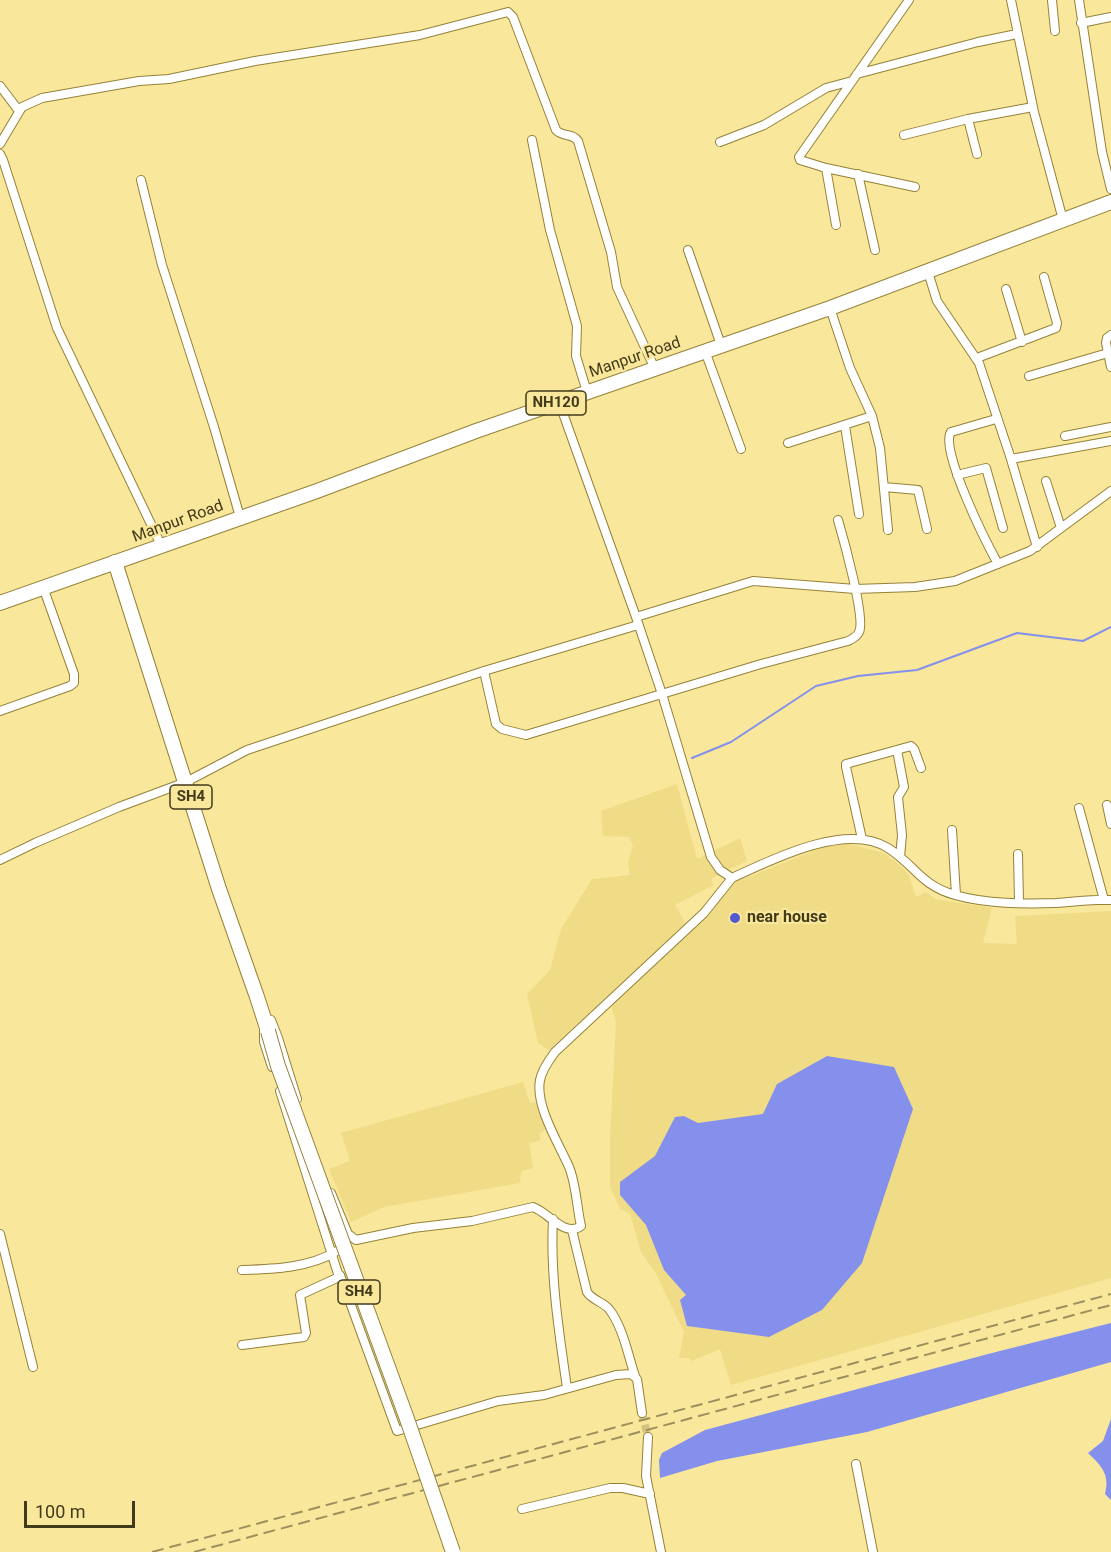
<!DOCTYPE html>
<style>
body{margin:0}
#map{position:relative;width:1111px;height:1552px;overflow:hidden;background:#f9e79b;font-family:Roboto,sans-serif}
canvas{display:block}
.scale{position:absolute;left:24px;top:1501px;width:111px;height:27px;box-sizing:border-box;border:3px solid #413a1b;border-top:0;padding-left:8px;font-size:18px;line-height:21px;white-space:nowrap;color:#413a1b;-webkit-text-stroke:4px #f9e79b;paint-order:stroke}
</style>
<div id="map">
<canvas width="1111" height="1552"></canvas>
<div class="scale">100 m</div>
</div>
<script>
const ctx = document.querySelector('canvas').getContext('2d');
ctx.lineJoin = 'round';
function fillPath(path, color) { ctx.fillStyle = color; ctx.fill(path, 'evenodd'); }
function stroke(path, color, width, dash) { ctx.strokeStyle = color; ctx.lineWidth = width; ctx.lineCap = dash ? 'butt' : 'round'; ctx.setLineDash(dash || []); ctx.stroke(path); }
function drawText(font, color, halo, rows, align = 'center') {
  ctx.font = font + ' Roboto,sans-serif'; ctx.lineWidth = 4.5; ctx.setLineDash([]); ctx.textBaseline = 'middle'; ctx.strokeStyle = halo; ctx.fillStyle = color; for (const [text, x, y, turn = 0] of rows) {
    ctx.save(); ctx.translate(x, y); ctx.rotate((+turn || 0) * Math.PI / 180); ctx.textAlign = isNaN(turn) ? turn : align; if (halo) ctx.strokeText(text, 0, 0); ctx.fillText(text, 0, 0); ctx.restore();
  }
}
fillPath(new Path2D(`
 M677,784L697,859L740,838L747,861L711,879L714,885L675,905L686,924L549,1050L538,1043L527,994L550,970L561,929L592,879L630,875L628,863L633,845L629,837L603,836L601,811Z
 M849,844L884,853L901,866L909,875L916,897L926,892L935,899L992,908L983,943L1017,944L1015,916L1111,911V1278L731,1385L720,1349L692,1361L688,1358H679L684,1332L655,1272L641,1252L630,1214L620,1209L610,1186V1139L616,1022L611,1005L669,949L671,950L736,882L826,846Z
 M523,1082L530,1103L540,1102L545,1130L539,1134L541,1140L529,1143L533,1168L521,1171L520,1183L384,1207L351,1222L329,1169L350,1161L341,1133Z`), '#f0dc87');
fillPath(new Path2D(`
 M827,1056L894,1067L913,1109L862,1263L822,1310L769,1337L687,1326L680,1300L686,1295L664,1270L646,1225L620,1195V1182L655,1156L675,1117L684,1116L698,1123L763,1114L777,1084Z
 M1111,1323V1362L867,1432L717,1461L660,1478L659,1460L662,1453L705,1430L988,1354Z
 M1111,1419V1500L1105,1494C1110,1475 1102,1466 1088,1453L1103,1441Z`), '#8490ec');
stroke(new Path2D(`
 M692,758L731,742L816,686L858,676L917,670L1017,633L1083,641L1111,627`), '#8490ec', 2);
stroke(new Path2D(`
 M642,1413L648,1437`), '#d4c481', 8, [8, 4]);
const minor = new Path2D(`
 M909,0L799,157L800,160L826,168L915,187
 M1011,0L1034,112L1063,220
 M1052,0L1055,31
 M1079,0L1102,152L1111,189
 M1081,23L1111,17
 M857,74L978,42L1017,34
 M0,86L19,111
 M968,119L977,154
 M904,135L968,119L1033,107
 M532,140L550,230L577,326L576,356L587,392
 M720,142L764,125L826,88L852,81
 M0,144L22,107L42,98L139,81L169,79L255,61L420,35L508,12L513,17L556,130C562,137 573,133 578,141L611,252L617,287L655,369
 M0,154L3,160L57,328L161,545
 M826,168L836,225
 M858,174L875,250
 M141,180L162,265L214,427L240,517
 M688,250L721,345
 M928,272L937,301L979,363L1011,459L1037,547
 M1006,289L1022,342
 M830,308L850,368L872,416L880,448L888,530
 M1111,335L1107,338L1106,343L1111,367
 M705,351L741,449
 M977,358L1056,328L1057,323L1044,277
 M1029,376L1108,353
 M559,402L636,617L662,694L711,857L720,870L732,878C773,859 846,822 888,848C915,865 920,885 955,895C987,904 1023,904 1056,903C1074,902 1093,899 1111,900
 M996,419L951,432C939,449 987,544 998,564
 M845,426L859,514
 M1065,436L1111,427
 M788,443L872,416
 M1011,459L1111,441
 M957,475L986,468L1003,528
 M1046,481L1061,528
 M884,487L918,490L927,529
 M636,617L753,581L855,589L915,587L955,581L1030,551L1111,491
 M484,671L496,724L502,729L526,735L761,664L848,641C852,639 857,637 859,632C866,619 843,537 838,520
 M0,711L70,686L74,683V674L43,587
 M897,750L904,787L898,797L902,835L900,857
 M1107,805L1111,824
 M1079,808L1104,900
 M952,830L956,895
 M862,839L846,767V764L911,746L914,749L921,768
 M1018,854L1019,902
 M0,860L35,843L119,807L186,782L247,750L484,671L638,625
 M271,1020L278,1038L297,1099
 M264,1031V1042L272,1067
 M331,1193L348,1234L356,1240L413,1228L472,1221L533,1207C548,1212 565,1238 581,1226C577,1209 576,1183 569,1167C559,1144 535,1106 540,1080C542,1070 549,1060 555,1052L704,913L732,878
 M553,1219C550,1276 559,1332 567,1388
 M572,1230L587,1292C592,1300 603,1302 609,1309C623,1327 628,1355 635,1376
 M0,1234L33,1367
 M242,1270C274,1269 309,1268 337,1251
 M340,1275L397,1431L498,1401L544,1395L616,1375L631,1374L637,1379L642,1413
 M242,1345L304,1337L306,1333L300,1295L339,1277L280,1091
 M648,1437L646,1476L661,1552
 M856,1464L873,1552
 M522,1509L610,1488H623L650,1494`);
const primary = new Path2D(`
 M115,562L219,889L257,997L268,1031`);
const trunk = new Path2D(`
 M0,603L317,491L476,431L830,308L1111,202`);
stroke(minor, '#948238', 10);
stroke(primary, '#948238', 16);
stroke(trunk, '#948238', 16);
stroke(minor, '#fff', 8);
stroke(primary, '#fff', 14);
stroke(trunk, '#fff', 14);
stroke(new Path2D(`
 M152,1552L1111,1294
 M194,1552L1111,1305`), '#9d915b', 2, [12, 6]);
const primaryBridge = new Path2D(`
 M268,1031L278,1066L407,1419L453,1552`);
stroke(primaryBridge, '#948238', 16, []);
stroke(primaryBridge, '#fff', 14);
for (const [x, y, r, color] of [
 [735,918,6,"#5359d0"]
]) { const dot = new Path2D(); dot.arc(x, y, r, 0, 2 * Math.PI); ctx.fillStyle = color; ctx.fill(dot); stroke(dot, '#f9e79b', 2); }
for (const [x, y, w] of [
 [556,403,60],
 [191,797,42],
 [359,1292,42]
]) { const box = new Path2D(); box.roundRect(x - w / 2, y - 12, w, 24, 4.5); ctx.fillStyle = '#f9e79b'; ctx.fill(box); stroke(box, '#413a1b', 1.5); }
drawText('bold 15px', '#413a1b', null, [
 ["NH120",556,403],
 ["SH4",191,797],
 ["SH4",359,1292]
]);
drawText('16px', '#413a1b', '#f9e79b', [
 ["Manpur Road",635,358,-19],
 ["Manpur Road",178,522,-20]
]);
drawText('bold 16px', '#413a1b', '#f9e79b', [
 ["near house",747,918]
], 'left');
</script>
